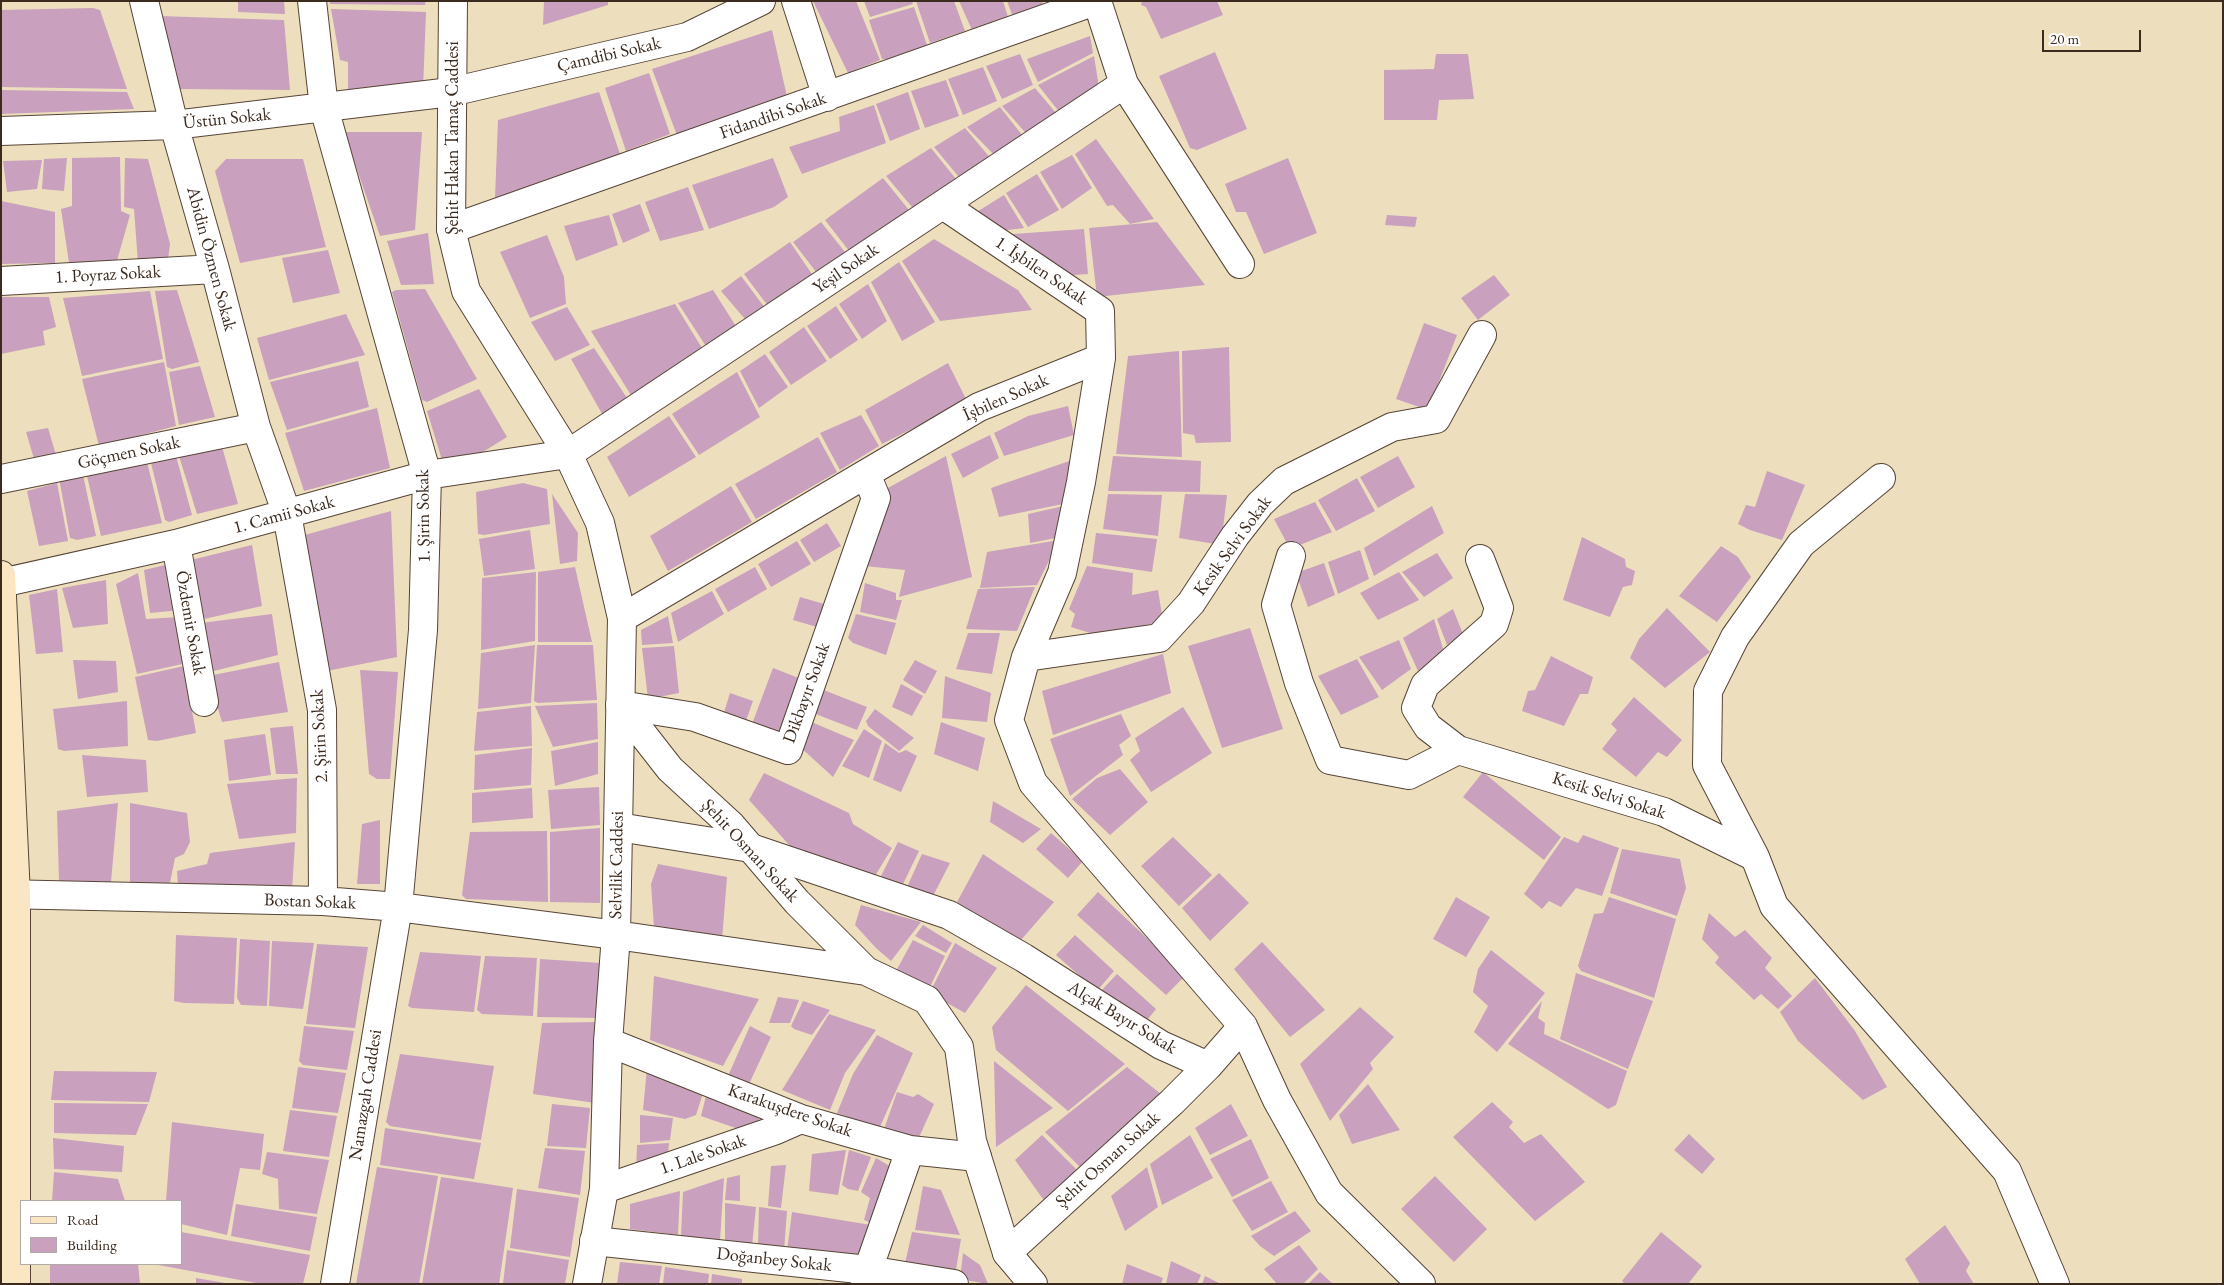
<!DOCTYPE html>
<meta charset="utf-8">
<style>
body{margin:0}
#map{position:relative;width:2224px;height:1285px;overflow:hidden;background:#eddfbd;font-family:"EB Garamond",serif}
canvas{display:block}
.frame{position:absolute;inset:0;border:2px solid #3b2a1e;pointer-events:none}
.legend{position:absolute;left:20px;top:1200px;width:162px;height:65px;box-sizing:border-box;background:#fff;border:1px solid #b1aaa5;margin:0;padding:6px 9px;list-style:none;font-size:15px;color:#3b2a1e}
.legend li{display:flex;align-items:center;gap:10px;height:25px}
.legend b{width:25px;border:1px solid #b1aaa5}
.scale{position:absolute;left:2042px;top:30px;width:99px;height:22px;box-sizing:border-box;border:2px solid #3b2a1e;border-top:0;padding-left:6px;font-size:15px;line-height:18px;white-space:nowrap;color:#3b2a1e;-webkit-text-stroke:4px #fff;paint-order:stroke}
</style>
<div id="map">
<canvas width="2224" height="1285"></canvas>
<div class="frame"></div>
<ul class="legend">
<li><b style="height:6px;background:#fbe6c4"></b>Road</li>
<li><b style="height:14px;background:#c9a0bd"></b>Building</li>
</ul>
<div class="scale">20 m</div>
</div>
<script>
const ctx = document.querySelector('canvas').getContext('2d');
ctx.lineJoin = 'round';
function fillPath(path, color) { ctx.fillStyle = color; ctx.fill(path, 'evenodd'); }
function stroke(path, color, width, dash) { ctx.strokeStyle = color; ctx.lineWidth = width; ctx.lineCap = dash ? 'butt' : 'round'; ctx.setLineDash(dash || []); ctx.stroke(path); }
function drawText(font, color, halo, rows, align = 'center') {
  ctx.font = font + ' "EB Garamond",serif'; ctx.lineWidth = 4.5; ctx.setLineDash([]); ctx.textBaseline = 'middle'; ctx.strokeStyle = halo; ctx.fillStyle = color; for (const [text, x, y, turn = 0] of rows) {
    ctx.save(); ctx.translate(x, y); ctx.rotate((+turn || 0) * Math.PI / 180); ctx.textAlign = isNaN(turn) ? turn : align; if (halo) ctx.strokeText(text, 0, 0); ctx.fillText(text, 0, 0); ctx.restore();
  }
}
fillPath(new Path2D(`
 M238,1H284L285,14L238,12Z
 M330,1H426L425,5L330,4Z
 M544,1H608V5L543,25Z
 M813,1H856L880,60L848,73Z
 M864,1H912L913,4L870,17Z
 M916,1H954L965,31L930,43Z
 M959,1H1003L1008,17L972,30Z
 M1007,1H1042L1044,8L1013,17Z
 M1142,1H1217L1223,15L1161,39L1146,7L1141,5Z
 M914,7L927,45L888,59H882L869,20Z
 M93,8L100,10L127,89L1,87V10Z
 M331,9L426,12L423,89L348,95V62L340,60Z
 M158,16L284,20L290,90L177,89Z
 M772,30L788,101L678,138L652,69Z
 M1090,36L1093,53L1038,82L1027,59Z
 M1215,52L1247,129L1197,150L1190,148L1159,76Z
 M1020,54L1033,85L1002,99L986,66Z
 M1436,54H1468L1474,99L1439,100L1437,120H1384V70L1434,69Z
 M1094,56L1100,94L1064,118L1038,85Z
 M983,67L997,101L963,115L948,79Z
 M649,73L670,134L626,151L605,88Z
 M946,80L959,116L925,128L911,91Z
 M1035,88L1061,119L1030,138L1002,106Z
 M1,90L127,92L134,109L1,114Z
 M599,92L620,154L495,198L498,120Z
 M908,92L920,129L890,141L876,104Z
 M874,105L886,143L802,174L789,147L840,131L839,117Z
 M1000,107L1026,140L997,158L967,127Z
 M965,128L992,160L963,182L934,147Z
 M344,132H422L415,230L380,236Z
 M1096,139L1154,219L1130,224L1113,205L1107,206L1075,154Z
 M931,148L960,184L917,213L886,176Z
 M1072,155L1092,188L1062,209L1040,172Z
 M120,157L121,211L130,215L116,264L69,263L61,209L72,206V158Z
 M67,158L64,191L42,189L44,159Z
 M125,158L148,159L170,244L168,260L138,263L134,209L124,207Z
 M773,158L788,197L774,207L709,229L692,185Z
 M1288,158L1317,233L1264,254L1246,212H1236L1225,184Z
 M226,159H303L326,247L240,263L215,171Z
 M42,160L37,189L7,192L3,161Z
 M1037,174L1059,210L1028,227L1006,193Z
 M883,178L913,215L853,256L825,220Z
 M688,187L704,230L660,241L645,202Z
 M1004,195L1024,228L991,232L975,213Z
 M1,201L55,212V263L1,264Z
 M640,204L650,231L623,243L612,214Z
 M609,215L618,245L576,261L564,226Z
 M1387,215L1417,217L1415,227L1385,225Z
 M821,222L849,257L820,277L793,242Z
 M1157,222L1205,285L1097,297L1089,228Z
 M1084,229L1088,274L1073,275L1016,241L1013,234Z
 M428,233L434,284L401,285L387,241Z
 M547,235L564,277L566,304L530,318L500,252Z
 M934,239L1018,290L1032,310L940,321L902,261Z
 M790,242L816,280L771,310L744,274Z
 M328,250L340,293L293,303L282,258Z
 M899,262L935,322L902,341L871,282Z
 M1494,275L1510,295L1478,320L1461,298Z
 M741,276L768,312L750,325L721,291Z
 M868,284L887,321L862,339L839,304Z
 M425,289L477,379L427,402L422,400L392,292L396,290Z
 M177,290L199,362L172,369L167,367L155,291Z
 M713,290L739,331L709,351L678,303Z
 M150,291L163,359L82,376L63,298Z
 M1,297H49L56,327L43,331L45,345L1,354Z
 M675,304L705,353L634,400L591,331Z
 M836,306L858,340L830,359L807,326Z
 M567,307L590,345L555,361L531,322Z
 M346,314L365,355L269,380L257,338Z
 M1424,323L1457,335L1428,410L1396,399Z
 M804,327L827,361L791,385L769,352Z
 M1229,347L1231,442L1196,443L1194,435L1183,433L1182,351Z
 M594,348L629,401L605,419L571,359Z
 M1179,351L1182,457L1116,454L1128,356Z
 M765,354L788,387L759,408L740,371Z
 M358,361L369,407L287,430L270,382Z
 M164,362L176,426L99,446L82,379Z
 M948,363L967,401L882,444L865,410Z
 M200,366L215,417L179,425L169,372Z
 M737,372L760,417L699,455L672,414Z
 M479,389L507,437L478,455L442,460L427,411Z
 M1068,406L1074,435L1004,456L994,433L1028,416Z
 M377,408L390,468L304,491L285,433Z
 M861,415L879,446L840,470L820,433Z
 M669,416L696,457L629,497L607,457Z
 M48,428L56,455L35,462L26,432Z
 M990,435L999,458L963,478L951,454Z
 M818,437L837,472L756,519L735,484Z
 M221,443L238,504L197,514L179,456Z
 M176,456L192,515L169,522L165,520L151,463Z
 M946,456L972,577L899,597L905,570L864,566L886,489Z
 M1113,456L1201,461L1200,492L1108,491Z
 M1398,456L1415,487L1378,508L1360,477Z
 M1078,458L1073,502L999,517L991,488Z
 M147,462L162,523L101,536L87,476Z
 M82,470L96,536L77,540L70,538L59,478Z
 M1767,471L1805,485L1782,540L1750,530L1738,524L1746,505L1755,507Z
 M1357,478L1375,511L1336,531L1318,500Z
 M57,483L68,541L39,546L27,491Z
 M523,483L547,489L550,524L484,535L478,534L476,492Z
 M731,486L752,522L668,571L650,536Z
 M552,494L578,533L577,561L560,564Z
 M1108,494L1162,495L1158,536L1103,529Z
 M1185,494L1227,495L1221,545L1179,538Z
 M1315,502L1332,532L1290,549L1274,519Z
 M1068,505L1061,537L1030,543L1028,514Z
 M1432,506L1444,533L1374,576L1364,548Z
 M391,511L397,657L327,671L301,536Z
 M827,523L841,546L814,562L800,540Z
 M530,530L535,569L484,576L479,539Z
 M1096,533L1157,539L1152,572L1092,563Z
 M1582,537L1625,559L1626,567L1635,571L1632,585L1623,587L1610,617L1563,600Z
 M1059,540L1037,585L980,588L987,552Z
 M797,541L811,564L771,587L758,564Z
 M252,545L262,606L204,619L191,560Z
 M1721,546L1738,557L1751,577L1717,622L1679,596Z
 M1360,550L1369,579L1338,594L1328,562Z
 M1437,553L1453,578L1424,597L1402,572Z
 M174,563L181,610L150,613L144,570Z
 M1324,563L1335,595L1308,607L1296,573Z
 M1087,566L1133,573L1132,595L1158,590L1163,621L1100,636L1071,627L1075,614L1069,609Z
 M575,567L592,642H538V572Z
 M755,567L767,589L728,612L715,589Z
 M536,572L535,641L481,650L482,578Z
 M1399,572L1419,600L1378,620L1360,593Z
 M138,573L146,619L180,617L187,663L137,674L116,584Z
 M106,580L108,624L73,628L62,588Z
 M865,583L896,593V600H902L896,620L860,612Z
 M1035,587L1017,631L966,629L978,589Z
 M57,589L63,652L36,654L29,595Z
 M712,591L724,614L678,642L671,613Z
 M800,597L831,606L824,629L793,620Z
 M1667,608L1710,652L1665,688L1630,658L1639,639Z
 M1453,609L1463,634L1447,645L1437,619Z
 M272,614L278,655L210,672L201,623Z
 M856,614L896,623L886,655L853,643L848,638Z
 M668,616L673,643L642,645L641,630Z
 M1434,619L1444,652L1418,671L1403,638Z
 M1250,628L1283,729L1222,748L1188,646Z
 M968,633H1000L992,674L956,669Z
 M1399,640L1411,669L1382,690L1359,657Z
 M535,645L531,703L478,709L481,653Z
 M537,645H593L597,700L538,703L534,701Z
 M674,646L679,693L648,699L642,648Z
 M1163,654L1171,693L1053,735L1042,691Z
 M1551,656L1593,677L1588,694H1580L1564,726L1522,711L1528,691L1535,690Z
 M1357,659L1379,697L1341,715L1318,676Z
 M73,660L116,661L118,692L78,699Z
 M915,660L937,671L925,694L903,680Z
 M279,662L288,712L222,722L208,676Z
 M184,666L196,733L157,741L148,740L135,677Z
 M773,668L804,680L783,737L752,724Z
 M360,670L398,672L390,779H377L369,774Z
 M945,676L991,693L987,722L942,718Z
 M901,684L923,696L912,716L892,707Z
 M821,689L867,707L857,730L813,713Z
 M730,693L753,701L743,729L721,722Z
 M1634,697L1682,740L1667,757L1658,752L1636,777L1602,749L1617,730L1611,724Z
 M127,701L128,746L64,751L58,749L53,709Z
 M597,703L598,739L553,747L535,706Z
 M531,706L532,746L474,751L477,712Z
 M1183,707L1212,753L1151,792L1130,760L1140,751L1135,738Z
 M875,709L914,738L899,751L868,726L866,721Z
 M1121,714L1131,736L1119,745L1123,755L1070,796L1050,739Z
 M809,721L854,740L833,777L799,746Z
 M941,722L985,738L978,771L934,754Z
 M293,726L298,774H276L270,728Z
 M864,729L882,741L869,778L842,766Z
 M265,734L271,775L229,781L224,740Z
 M598,742V774L555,786L551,751Z
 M885,743L899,753L906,750L917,756L901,792L873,780Z
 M532,748L531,785L474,790L475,755Z
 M82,755L146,760L148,792L87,797Z
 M1120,769L1148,802L1110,835L1072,799L1097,778Z
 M1483,772L1561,837L1544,860L1463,797Z
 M764,773L849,813L853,824L892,848L875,876L799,856L749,800Z
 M297,778L296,833L239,839L227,784Z
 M599,787L600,825L551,829L548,790Z
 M532,788L533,818L472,823V793Z
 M993,801L1041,829L1023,843L990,822Z
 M118,803L111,882L59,881L57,811Z
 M130,803L187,813L190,842L184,854L175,858L170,883L130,884Z
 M380,820V884H357L362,824Z
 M600,828V903L550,902V832Z
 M547,831L548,902L466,899L462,895L470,832Z
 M1051,833L1083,861L1068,878L1036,849Z
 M1583,835L1619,848L1602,896L1576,888L1561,907L1549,901L1542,909L1524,894L1564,837L1578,843Z
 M1173,837L1212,875L1179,906L1141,866Z
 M295,842L292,891L178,886L177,871L207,864L210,853Z
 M898,842L919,851L903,884L880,878Z
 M1622,849L1680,859L1686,888L1677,916L1610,893Z
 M922,854L950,863L933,896L907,887Z
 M983,854L1054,902L1021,940L960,906L957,902Z
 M658,864L727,877L722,940L654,927L651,884Z
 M1219,873L1249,903L1210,941L1182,908Z
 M1098,892L1186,975L1166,995L1077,915Z
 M1456,897L1490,917L1466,957L1433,939Z
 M1609,897L1676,919L1654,998L1581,971L1578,966L1594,914L1603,913Z
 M861,905L921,922L891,961L876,948L855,925Z
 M1709,913L1735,937L1745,930L1772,958L1765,968L1792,996L1778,1009L1761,994L1754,1000L1715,963L1719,957L1702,939Z
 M923,925L952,943L946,953L915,936Z
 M176,935L237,938L234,1004L184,1003L174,1001Z
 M1075,935L1114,971L1097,991L1056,955Z
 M240,939L270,941L267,1006L241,1005L237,998Z
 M913,940L945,956L928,991L896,971Z
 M272,941L314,943L303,1009L269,1006Z
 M1262,942L1325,1010L1290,1037L1234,969Z
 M955,943L997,968L965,1013L933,995L931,990Z
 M317,944L368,947L355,1028L306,1024Z
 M1491,950L1545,993L1497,1052L1474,1032L1488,1006L1473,992L1478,969Z
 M420,952L481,956L474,1012L412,1008L408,1006Z
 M485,956L537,958L533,1016L482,1014L477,1010Z
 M540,959L601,963L600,1018L537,1017Z
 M1576,973L1653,1001L1628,1069L1560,1039Z
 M1117,974L1156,1009L1140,1029L1099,993Z
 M654,976L759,999L723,1066L650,1040Z
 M1815,978L1855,1031L1887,1087L1863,1100L1798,1041L1780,1012Z
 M1026,985L1125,1064L1068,1111L996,1050L992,1027Z
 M778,997L799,1000L790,1023H769Z
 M803,1001L830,1010L812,1035L794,1029L791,1026Z
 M1542,1001L1538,1018L1545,1023L1544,1034L1627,1071L1616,1105L1608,1109L1508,1044Z
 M1360,1007L1394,1037L1370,1063L1373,1069L1330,1121L1300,1064Z
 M829,1014L876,1030L845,1073L830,1110L782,1090Z
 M597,1022L595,1103L533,1094L542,1023Z
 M304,1026L354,1031L347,1070L303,1065L299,1061Z
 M750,1026L771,1037L749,1084L728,1076Z
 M877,1035L913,1053L879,1129L837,1113L853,1074Z
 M400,1054L494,1066L481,1140L390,1126L386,1122Z
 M994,1061L1053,1108L996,1147Z
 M298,1067L346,1073L338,1113L292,1108Z
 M1127,1067L1161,1094L1083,1170L1045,1132Z
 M647,1068L705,1087L696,1115L685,1119L643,1110Z
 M54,1071L157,1072L149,1102L51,1100Z
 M1368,1084L1400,1130L1352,1144L1339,1115Z
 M708,1088L762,1115L750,1133L701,1116Z
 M897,1092L913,1097L918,1094L934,1104L916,1144L883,1132Z
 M1492,1102L1513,1122L1509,1127L1524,1143L1541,1134L1585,1182L1535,1221L1453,1137Z
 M54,1103L148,1104L136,1135L54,1133Z
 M552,1104L590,1108L586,1148L547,1146Z
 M1231,1104L1248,1136L1210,1155L1195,1128Z
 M290,1110L337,1116L329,1157L283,1151Z
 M640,1115L673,1118L670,1140L640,1143Z
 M172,1122L264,1134L260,1170L240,1168L227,1235L181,1224V1201H166Z
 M385,1128L481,1143L474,1179L380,1165Z
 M1689,1134L1715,1159L1702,1174L1674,1150Z
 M1042,1135L1081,1174L1048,1206L1015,1160Z
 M1190,1135L1213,1178L1162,1205L1150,1164Z
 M53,1138L124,1146L122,1172L54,1169Z
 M1251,1139L1269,1178L1232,1197L1210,1159Z
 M669,1143L667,1164L636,1173L637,1145Z
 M545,1148L585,1151L580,1195L538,1188Z
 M846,1150L838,1195L809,1191L812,1154Z
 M849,1150L871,1157L858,1191L848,1189L842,1185Z
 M267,1152L329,1160L317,1214L279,1209L278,1179L262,1174Z
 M876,1158L898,1171L871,1223L864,1220L870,1198L861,1192Z
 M786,1165L781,1208L768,1206L771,1166Z
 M377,1167L438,1176L419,1284H356Z
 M1147,1167L1158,1207L1125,1231L1111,1196Z
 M54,1172L118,1179L125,1201H52Z
 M740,1175V1201L725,1200L727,1178Z
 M1435,1176L1487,1229L1454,1262L1401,1209Z
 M441,1177L513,1188L499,1284H422Z
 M724,1178L720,1241L681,1236L683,1192Z
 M1271,1181L1288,1212L1252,1231L1232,1200Z
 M923,1186L941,1190L960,1235L915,1230Z
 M517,1189L579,1198L570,1257L510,1248Z
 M680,1191L678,1235L630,1229V1204Z
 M725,1203L756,1207L752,1246L725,1243Z
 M236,1204L317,1217L310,1251L231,1236Z
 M759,1207L787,1211L784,1251L758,1247Z
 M1295,1211L1311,1231L1274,1256L1260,1246L1251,1236Z
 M792,1212L871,1225L856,1262L787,1251Z
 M1945,1225L1970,1263L1966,1271L1974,1284H1920L1905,1259Z
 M181,1232L310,1255L303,1284H262L158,1265L181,1264Z
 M912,1232L961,1239L955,1276L904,1268Z
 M1661,1232L1702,1266L1688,1284H1625L1622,1281Z
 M1299,1245L1318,1269L1303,1284H1277L1264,1269Z
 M507,1250L569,1260L565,1284H503Z
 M963,1253L980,1265L988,1284L960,1279Z
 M1171,1261L1201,1275L1197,1284H1166Z
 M620,1262L662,1266L659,1284H617Z
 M50,1264H138L140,1284H50Z
 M1127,1264L1163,1278L1161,1284H1122Z
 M665,1267L709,1274L708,1284H663Z
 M1320,1272L1333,1284H1308Z
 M712,1274L742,1279V1284H711Z
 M1205,1276L1221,1284H1202Z
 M196,1278L225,1283V1284H196Z`), '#c9a0bd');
const minor = new Path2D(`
 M144,1L174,125L215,269L256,427L287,514L322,710L323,901
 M312,1L324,108L427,475L423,630L398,907L335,1284
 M796,1L827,97
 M1097,1L1124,84L1240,264
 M1,131L174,125L451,92L687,37L761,1
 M943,205L1100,311L1101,358
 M451,229L1095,1
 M1,281L215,269
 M1881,478L1801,544L1735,637L1708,691L1707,765L1755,857L1774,906L2007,1171L2055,1284
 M1,479L256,427
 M176,544L204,702
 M1291,556L1276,605L1299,683L1330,760L1409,775L1458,750L1664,812L1755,857
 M1,583L176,544L427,475L568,454L1124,84
 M1026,657L1159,638L1191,603L1235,536L1260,504L1284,481L1392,427L1436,419L1482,335
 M620,705L695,717L788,750L876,498L866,474
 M1458,750L1428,727L1416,708L1425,685L1494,624L1499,608L1480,559
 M618,827L751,848L949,915L1024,958L1161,1045L1208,1066L1243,1026L1033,783L1009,720L1026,657L1062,573L1081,482L1101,358L979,407L622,618
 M1,894L323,901L398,907L616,935
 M1243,1026L1277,1100L1329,1193L1421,1284
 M608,1042L801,1119L910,1150L977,1157
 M604,1189L776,1130L801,1119
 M594,1241L868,1270L954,1284
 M1007,1253L1172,1102L1208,1066
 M865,1284L868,1270L910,1150`);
const tertiary = new Path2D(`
 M453,1L451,229L466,291L568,454L600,523L622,618L616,935L608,1042L604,1189L587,1284
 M620,705L670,769L731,825L797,902L866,971
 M616,935L866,971L927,1000L959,1047L972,1141L1007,1253L1033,1284`);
const secondary = new Path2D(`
 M1,575L16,896V1284`);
stroke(minor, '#564536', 30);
stroke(tertiary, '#564536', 30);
stroke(secondary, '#564536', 30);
stroke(minor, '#fff', 28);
stroke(tertiary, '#fff', 28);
stroke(secondary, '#fbe6c4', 28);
drawText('18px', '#3b2a1e', '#fff', [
 ["Çamdibi Sokak",609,55,-13],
 ["Fidandibi Sokak",773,116,-19],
 ["Üstün Sokak",227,119,-6],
 ["Şehit Hakan Tamaç Caddesi",453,138,-90],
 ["Abidin Özmen Sokak",211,259,75],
 ["Yeşil Sokak",846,269,-34],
 ["1. İşbilen Sokak",1041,271,34],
 ["1. Poyraz Sokak",108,275,-3],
 ["İşbilen Sokak",1006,398,-24],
 ["Göçmen Sokak",129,453,-12],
 ["1. Camii Sokak",284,515,-15],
 ["1. Şirin Sokak",424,516,-91],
 ["Kesik Selvi Sokak",1233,546,-54],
 ["Özdemir Sokak",190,623,80],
 ["Dikbayır Sokak",807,693,-70],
 ["2. Şirin Sokak",320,736,-93],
 ["Kesik Selvi Sokak",1609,796,18],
 ["Şehit Osman Sokak",750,851,47],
 ["Selvilik Caddesi",617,865,-89],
 ["Bostan Sokak",310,902,2],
 ["Alçak Bayır Sokak",1122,1018,31],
 ["Namazgah Caddesi",366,1095,-81],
 ["Karakuşdere Sokak",790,1111,19],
 ["1. Lale Sokak",703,1155,-19],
 ["Şehit Osman Sokak",1108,1160,-42],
 ["Doğanbey Sokak",774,1260,6]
]);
</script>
